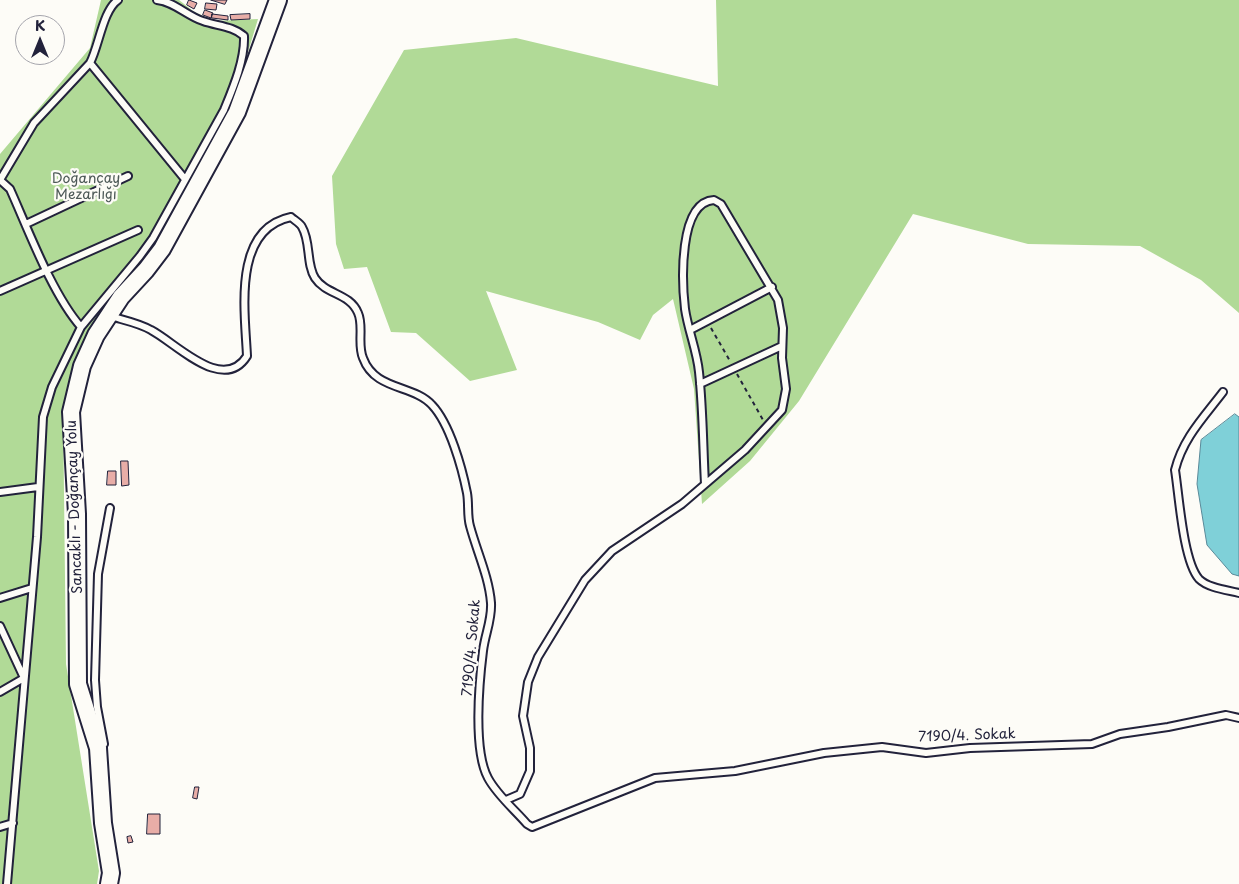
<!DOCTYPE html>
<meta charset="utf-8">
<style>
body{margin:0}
#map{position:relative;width:1239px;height:884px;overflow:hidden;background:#fdfcf7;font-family:"Playpen Sans",sans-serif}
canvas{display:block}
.north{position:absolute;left:15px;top:15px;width:50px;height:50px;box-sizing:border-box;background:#fdfcf7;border:1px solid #a5a5ac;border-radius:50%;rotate:0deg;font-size:14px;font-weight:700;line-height:20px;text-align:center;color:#22223b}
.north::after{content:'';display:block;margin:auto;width:18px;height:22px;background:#22223b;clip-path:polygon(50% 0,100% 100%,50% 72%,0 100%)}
</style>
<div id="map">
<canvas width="1239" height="884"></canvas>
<div class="north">K</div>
</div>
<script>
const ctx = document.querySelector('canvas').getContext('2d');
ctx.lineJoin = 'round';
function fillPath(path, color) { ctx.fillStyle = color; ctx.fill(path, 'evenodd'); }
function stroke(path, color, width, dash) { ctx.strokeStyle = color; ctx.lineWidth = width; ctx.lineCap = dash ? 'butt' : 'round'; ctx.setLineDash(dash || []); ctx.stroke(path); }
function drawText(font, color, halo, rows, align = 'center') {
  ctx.font = font + ' "Playpen Sans",sans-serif'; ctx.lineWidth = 4.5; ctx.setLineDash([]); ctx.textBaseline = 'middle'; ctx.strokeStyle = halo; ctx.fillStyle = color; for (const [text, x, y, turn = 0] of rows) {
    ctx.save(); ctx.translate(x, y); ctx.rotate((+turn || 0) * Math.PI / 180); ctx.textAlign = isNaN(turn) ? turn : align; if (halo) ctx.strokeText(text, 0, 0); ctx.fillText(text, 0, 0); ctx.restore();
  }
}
fillPath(new Path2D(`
 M101,0H179L193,11L213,21L258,19L232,105L172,208L150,254L102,308L81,350L63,407L66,664L99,871L97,884H0V154L90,48Z
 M716,0H1239V313L1201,280L1140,246L1028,244L913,214L799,401L750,461L702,504L694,389L673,299L653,315L640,340L598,322L486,291L517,370L470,381L416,333L391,332L367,267L344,269L336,244L332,176L404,50L516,38L718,86Z`), '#b1da97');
const water = new Path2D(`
 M1235,414L1239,417V576L1232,574L1207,545L1197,484L1201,440Z`);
fillPath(water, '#7fd0d8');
stroke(water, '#5a8a99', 1);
const building = new Path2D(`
 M189,0L197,3L194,9L187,5Z
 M211,0H227L225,4Z
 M206,3L217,4L216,10L205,9Z
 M205,10L213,13L211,18L203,15Z
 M212,14L228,16V20L212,18Z
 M250,14V19L231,20L230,15Z
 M121,461H128L129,485L122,486Z
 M108,471H116V485H107Z
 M195,787H199L197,799L193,798Z
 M148,814H160V834H147Z
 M131,836L133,842L128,843L127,837Z`);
fillPath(building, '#e8ada7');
stroke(building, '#22223b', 1);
const service = new Path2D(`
 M90,63L184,178
 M0,180L34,123L90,63C99,46 103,10 118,0
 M0,180L10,189C28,229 52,294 81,327
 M26,224L128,176
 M0,291L138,230
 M110,316C123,320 139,323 151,330C176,343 223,394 247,356C245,312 232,229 291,217C294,220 300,223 302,227C311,242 306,264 315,278C326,295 350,293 358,313C364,326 357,344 363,358C375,391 413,384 432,405C450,424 462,468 467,493C469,504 467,516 470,526C477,552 489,577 491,603C492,620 485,634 483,651C479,683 473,750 488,778C497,795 515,810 527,824L532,827L655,778L735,771L824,753L882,747L926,753L970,748L1092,744L1120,734L1168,727L1226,715L1239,718
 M690,330L772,287
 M700,384L782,346
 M1223,392C1204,417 1183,438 1175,470C1179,495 1183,561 1199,579C1208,588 1227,590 1239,593
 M0,492L38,487
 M0,598L32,588
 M0,626L24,678L0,692
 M104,744L97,707L95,680L98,574L110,508
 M506,800L520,794L530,771V748L523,716L528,682L538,657L585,580L612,551L682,504L745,450L782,410L786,389L782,358L783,328L778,300L721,204L714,200C678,202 682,283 685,309C688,330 697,351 699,372C703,409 703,447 705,484
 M0,827L13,823
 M7,884L37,537L43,417L52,387L81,327L140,256L153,238L224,110C233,88 245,60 244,36C233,26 217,26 203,21C187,16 175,2 157,0`);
const tertiary = new Path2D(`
 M109,884L111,873L103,823L98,748L78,684L77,514L71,412L82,366L96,335L121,297L146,270L162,249L237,112L278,0`);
stroke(service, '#22223b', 10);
stroke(tertiary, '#22223b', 20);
stroke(new Path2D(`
 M711,328L730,361
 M737,374L763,420`), '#22223b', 2, [4, 4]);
stroke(service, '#fdfcf7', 6);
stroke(tertiary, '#fdfcf7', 16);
drawText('14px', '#4d5957', '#fdfcf7', [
 ["Doğançay",86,179],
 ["Mezarlığı",86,195]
]);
drawText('14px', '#22223b', '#fdfcf7', [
 ["Sancaklı - Doğançay Yolu",75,507,-92],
 ["7190/4. Sokak",472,648,-85],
 ["7190/4. Sokak",967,736,-2]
]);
</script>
